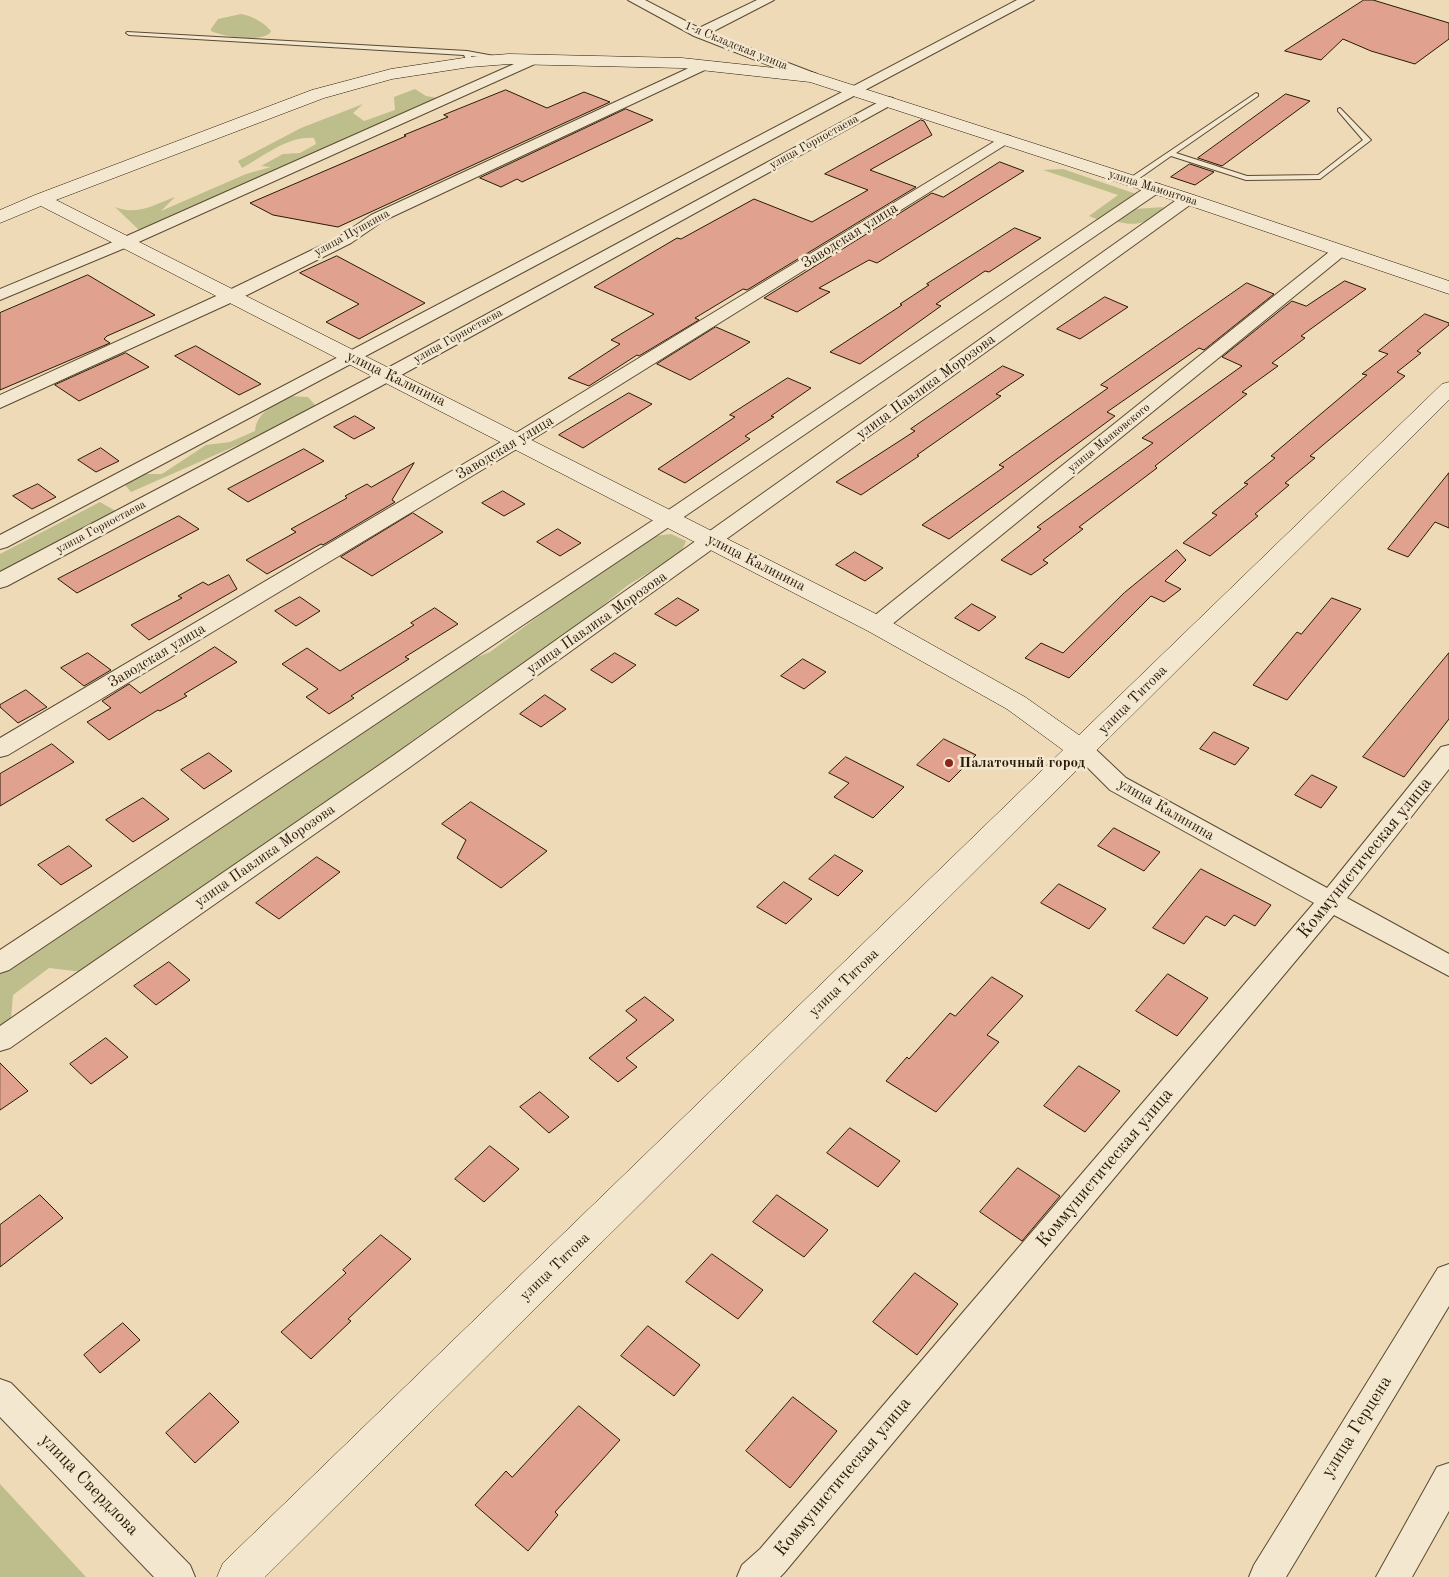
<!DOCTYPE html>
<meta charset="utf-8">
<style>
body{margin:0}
canvas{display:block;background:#eedab7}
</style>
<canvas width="1449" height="1577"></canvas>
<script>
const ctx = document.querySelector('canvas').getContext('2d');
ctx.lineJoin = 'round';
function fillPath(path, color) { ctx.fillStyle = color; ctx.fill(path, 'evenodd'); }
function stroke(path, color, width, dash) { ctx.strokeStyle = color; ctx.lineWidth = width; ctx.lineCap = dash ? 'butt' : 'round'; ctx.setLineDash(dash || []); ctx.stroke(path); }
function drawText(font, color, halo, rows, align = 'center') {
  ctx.font = font + ' "Old Standard TT",serif'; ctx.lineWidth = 5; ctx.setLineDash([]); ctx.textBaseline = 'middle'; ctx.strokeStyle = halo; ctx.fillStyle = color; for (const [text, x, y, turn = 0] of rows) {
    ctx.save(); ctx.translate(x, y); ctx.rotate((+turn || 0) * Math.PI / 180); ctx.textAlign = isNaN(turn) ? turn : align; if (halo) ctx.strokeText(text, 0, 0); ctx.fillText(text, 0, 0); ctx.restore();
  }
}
fillPath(new Path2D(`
 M241,14C253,16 263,22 271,31L269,34C255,42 226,37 211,31V29L218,19Z
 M415,89L426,96L438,98L351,139L139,230L115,207C137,216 153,205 175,197L161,211L246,174L271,167L261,166L283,154L300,153L316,144L314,138C287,136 265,156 242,168L238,161L301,128L363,104L353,113L364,121L395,110L394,97Z
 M1063,169L1139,195L1099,220L1089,216L1118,195L1043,170Z
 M1164,207C1149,224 1136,227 1115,221L1135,209Z
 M289,396L308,397L316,406L288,423L131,492L125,485L144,474H162L206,445L230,442L255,431C257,412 273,406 289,396Z
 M100,502L119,513L0,574V554Z
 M671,534L686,541L681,553L628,585L508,682L492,684L409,743L399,755L83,972L49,968L13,995L11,1019L0,1027V967L470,660L490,652L589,579L655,536Z
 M0,1484L86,1577H0Z`), '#bdbe8b');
const building = new Path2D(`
 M1364,0H1373L1449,23V39L1415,64L1371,51L1343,39L1321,60L1285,51Z
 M506,90L547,108L584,92L610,102L338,227L273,215L250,203L406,136L404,135L448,117L444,115Z
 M1286,94L1310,101L1222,166L1198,158Z
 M626,109L653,120L522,182L517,179L501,187L480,178Z
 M921,120L924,121L932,135L870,170L916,187L747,290L743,289L695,318L699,320L639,356L637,355L589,386L568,378L620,344L611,340L654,314L594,287L677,238L681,239L754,199L812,222L868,190L825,174Z
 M1000,162L1024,171L877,263L869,260L819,288L830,292L797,312L764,298L932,193L943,197Z
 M1190,164L1214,172L1195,185L1171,177Z
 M1015,228L1041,238L989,272L985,271L936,304L941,306L860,364L830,352L902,305L900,304L929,285L927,284Z
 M337,256L425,303L359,339L326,322L359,304L300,273Z
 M88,275L155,315L107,336L104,339L110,343L0,390V313Z
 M1345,281L1366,289L1301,336L1305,338L1272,363L1278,366L1242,392L1247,394L1155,466L1157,468L1079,527L1083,529L1043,560L1048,563L1031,575L1001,560L1041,529L1037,527L1153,443L1142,438L1242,366L1222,357L1292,301L1306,306Z
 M1247,283L1274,294L1204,350L1199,348L1107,412L1115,416L949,539L922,525L1004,467L999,465L1108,388L1101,385Z
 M1105,297L1128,307L1080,339L1057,329Z
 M1425,314L1449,323V325L1417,351L1421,353L1397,372L1405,376L1310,456L1315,458L1285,483L1289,485L1255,514L1258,516L1210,556L1183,543L1217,515L1212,513L1248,484L1244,483L1275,458L1271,456L1367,375L1362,374L1388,354L1379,351Z
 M716,327L750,342L690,380L657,364Z
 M196,346L261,384L239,395L175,356Z
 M126,353L149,367L79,401L55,385Z
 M1003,366L1024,375L996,394L1001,396L917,455L919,456L861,495L836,482L915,431L911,429Z
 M788,378L811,388L771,416L774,417L745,436L750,439L685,483L658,469L735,417L730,415Z
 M629,393L652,404L583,448L559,435Z
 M355,416L375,428L354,439L334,427Z
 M101,448L119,461L96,472L78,460Z
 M304,449L324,461L248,502L228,489Z
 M414,463L392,500L395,502L323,545L321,544L267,574L246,560L296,532L291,529L347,498L345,496L367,484L371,487Z
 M1449,473V528L1435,522L1408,557L1388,549Z
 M38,484L56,497L32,509L13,496Z
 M503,491L525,504L504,516L482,503Z
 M413,513L443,532L372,576L341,557Z
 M179,516L199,529L77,593L58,579Z
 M558,529L581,543L560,556L537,542Z
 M1177,550L1186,560L1165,581L1181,589L1164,602L1151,596L1069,678L1025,658L1041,643L1063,653L1124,593Z
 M855,552L883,568L865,581L836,565Z
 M229,575L237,589L149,640L131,625L182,598L178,596L203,582L208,585Z
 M300,597L320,611L296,626L275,611Z
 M678,598L699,610L676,626L655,614Z
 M1332,598L1361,609L1287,700L1253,685L1297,632L1301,634Z
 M972,604L996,617L979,631L955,618Z
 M435,608L458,624L405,657L409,659L351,696L354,698L329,714L306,697L318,689L282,664L307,648L340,671L414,625L411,623Z
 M215,647L237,662L184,694L187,696L160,711L158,710L109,740L87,722L111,708L102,701L129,684L140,693Z
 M88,653L111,670L84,686L61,668Z
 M615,653L636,665L612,683L591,670Z
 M1449,653V719L1404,777L1363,757Z
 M803,659L826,672L804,689L781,676Z
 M26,690L47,707L18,723L0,707V705Z
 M545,695L566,709L541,727L520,714Z
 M1214,732L1249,748L1235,765L1200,749Z
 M944,739L976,755L949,782L917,765Z
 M52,744L74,762L0,806V774Z
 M209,753L232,771L204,789L181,770Z
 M846,757L904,787L873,818L834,797L849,783L829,773Z
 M1312,775L1337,787L1321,808L1295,795Z
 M143,798L169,819L133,842L106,820Z
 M471,802L547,851L501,888L457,858L466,840L442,824Z
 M1114,828L1160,852L1144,871L1098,846Z
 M69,846L92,866L61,885L38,865Z
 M835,855L863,871L838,896L809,879Z
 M317,857L340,872L279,919L256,903Z
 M1201,869L1271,905L1255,926L1234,915L1225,926L1206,916L1184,944L1153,928Z
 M784,882L812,899L786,924L757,907Z
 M1059,884L1106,909L1089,929L1041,903Z
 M169,962L190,980L156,1005L134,986Z
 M1168,974L1208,998L1177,1036L1136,1011Z
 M992,977L1023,996L987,1035L999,1042L936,1112L886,1081L907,1057L909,1059L950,1013L955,1016Z
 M645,997L674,1020L626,1058L637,1067L618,1082L589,1058L637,1020L626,1011Z
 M106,1038L128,1057L91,1084L70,1064Z
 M0,1063L28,1091L0,1110Z
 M1079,1066L1120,1091L1085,1132L1044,1106Z
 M540,1092L569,1117L549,1133L520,1107Z
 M850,1128L900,1161L878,1187L827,1153Z
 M490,1146L519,1169L484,1202L455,1179Z
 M1018,1168L1060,1196L1022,1241L980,1212Z
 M40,1195L63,1218L0,1267V1225Z
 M777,1195L828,1230L804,1257L753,1222Z
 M381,1235L411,1259L348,1319L351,1321L311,1359L281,1332L346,1273L343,1270Z
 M712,1254L763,1290L738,1319L686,1282Z
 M915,1273L958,1304L917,1355L873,1322Z
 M123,1323L140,1340L100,1373L84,1355Z
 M648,1326L700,1365L674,1396L621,1356Z
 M210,1393L239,1422L195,1463L166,1433Z
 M793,1397L837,1431L790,1488L746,1451Z
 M579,1406L620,1440L555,1512L558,1515L528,1551L475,1505L506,1471L512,1477Z`);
fillPath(building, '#e0a28f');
stroke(building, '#291a06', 1);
const lane = new Path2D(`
 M127,32L467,51L505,58L502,60L471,56L473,62L470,64L467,62L464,55L129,35L126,33Z
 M1256,93L1258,94V96L1176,153L1247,176L1318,175L1363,140L1338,111V109L1340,108L1371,140L1320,179L1246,180L1171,156L1134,182L1127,180Z`);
const street = new Path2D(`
 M628,0H645L699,28L757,0H774L710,33L817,74L819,77L817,80H807L694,36Z
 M1017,0H1034L7,547L0,549V535Z
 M532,56L539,60L537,63L132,245L0,300V289L120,239Z
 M704,61L711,65L709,68L383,221L351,243L237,300L0,408V395L225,292L339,237L371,215Z
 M888,97L893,98L895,101L893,104L394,379L7,586L0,588V572L382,371Z
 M1005,135L1010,136L1012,139L1010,142L525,444L8,755L0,757V738L511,436Z
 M1155,183L1161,185L1163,188L1161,191L675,523L9,970L0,973V950L661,515L1149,185Z
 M1188,194L1196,199L1194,202L410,767L10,1048L0,1051V1026L394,755L1182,196Z
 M1340,246L1346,248L1348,251L1346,254L885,630L877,632L869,630L866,625L869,620L1334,248Z
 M1082,742L1090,744L1126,778L1327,888L1441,747L1449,745V769L1347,898L1449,954V976L1334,915L784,1573L780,1577H737L742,1565L760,1549L1314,903L1110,790L1070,750L1074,744Z
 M1449,1264V1306L1286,1577H1249L1254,1565L1438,1268Z
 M0,1379L11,1383L190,1565L195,1577H154L0,1417Z
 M1449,1463V1511L1412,1577H1376L1437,1467Z`);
const secondary = new Path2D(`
 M509,54L682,58L812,72L1194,195L1449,281V294L1182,203L810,82L682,68L509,64L470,67L392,79L324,98L56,200L886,619L1025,697L1079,735L1442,384L1449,382V400L265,1577H217L223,1563L1063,750L1007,709L868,631L41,206L0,223V210L35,195L312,90L391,69L470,57Z`);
stroke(lane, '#5a4a32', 2);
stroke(street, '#5a4a32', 2);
stroke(secondary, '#291a06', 1);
fillPath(lane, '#f4e7d0');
fillPath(street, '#f4e7d0');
fillPath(secondary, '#f4e7d0');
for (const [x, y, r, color] of [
 [949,763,5,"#8f2418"]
]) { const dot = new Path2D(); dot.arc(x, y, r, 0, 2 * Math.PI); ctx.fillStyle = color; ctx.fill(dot); stroke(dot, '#f4e7d0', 2); }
drawText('12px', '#291a06', '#f4e7d0', [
 ["1-я Складская улица",736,46,22],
 ["улица Горностаева",814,142,-29],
 ["улица Мамонтова",1153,188,18],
 ["улица Пушкина",352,233,-29],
 ["улица Горностаева",458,336,-29],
 ["улица Маяковского",1109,438,-39],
 ["улица Горностаева",101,527,-28]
]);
drawText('15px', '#291a06', '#f4e7d0', [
 ["Заводская улица",850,236,-32],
 ["улица Калинина",396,379,26],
 ["улица Павлика Морозова",926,387,-36],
 ["Заводская улица",505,448,-31],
 ["улица Калинина",756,563,27],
 ["улица Павлика Морозова",597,623,-35],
 ["Заводская улица",157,656,-31],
 ["улица Титова",1133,700,-45],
 ["улица Калинина",1166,810,30],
 ["улица Павлика Морозова",265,856,-35],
 ["улица Титова",844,983,-44],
 ["улица Титова",555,1267,-44]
]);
drawText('bold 15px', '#291a06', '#f4e7d0', [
 ["Палаточный город",959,763]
], 'left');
drawText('18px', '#291a06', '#f4e7d0', [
 ["Коммунистическая улица",1365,858,-51],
 ["Коммунистическая улица",1105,1168,-50],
 ["улица Герцена",1357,1427,-58],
 ["Коммунистическая улица",843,1477,-50],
 ["улица Свердлова",89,1485,46]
]);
</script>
